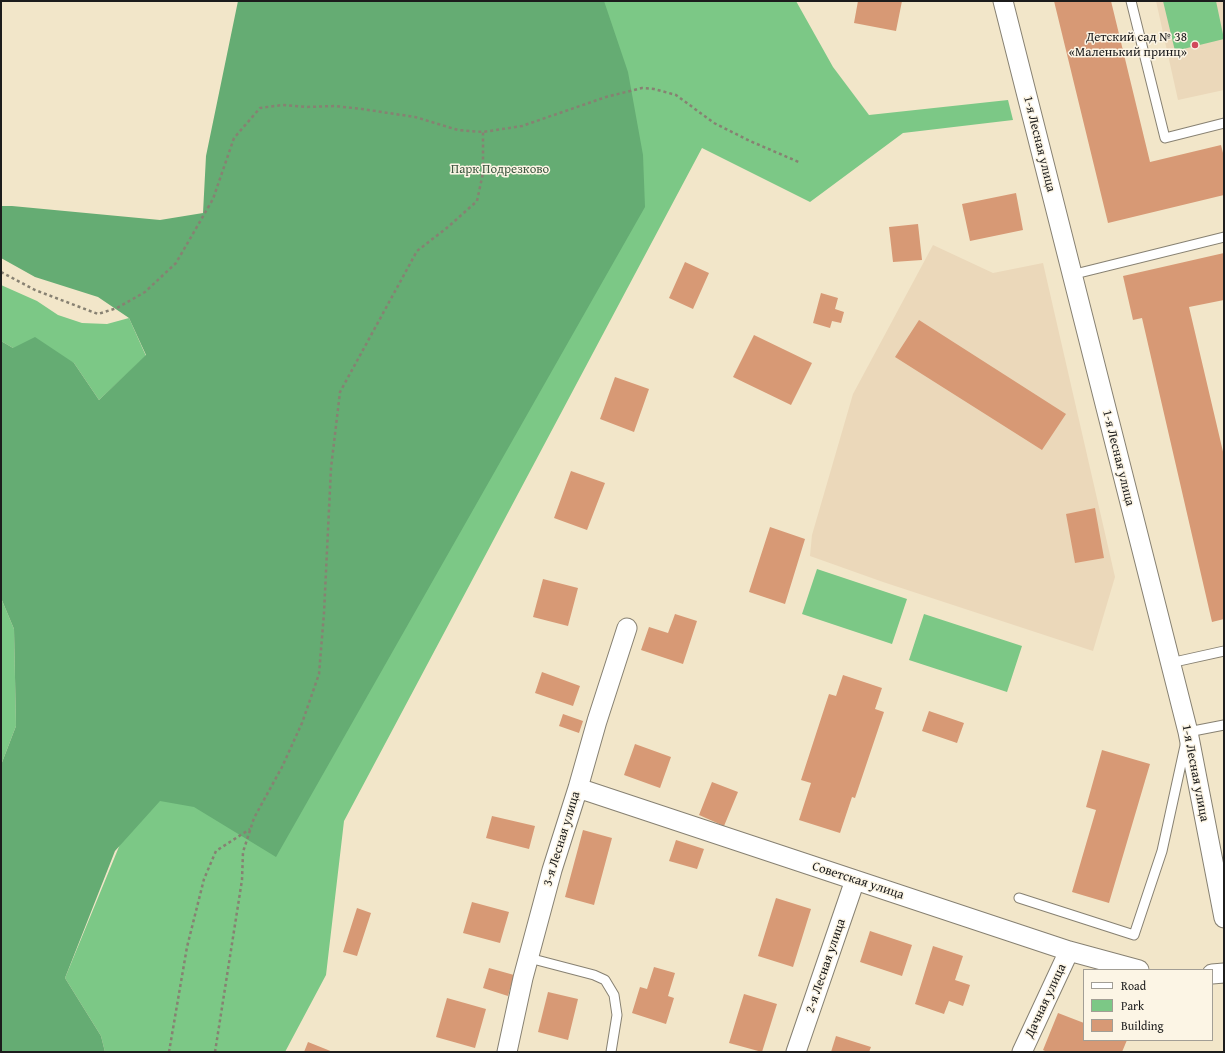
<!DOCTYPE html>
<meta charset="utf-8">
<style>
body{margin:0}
#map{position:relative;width:1225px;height:1053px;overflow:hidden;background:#f2e6c9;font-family:"Gentium Book Plus",serif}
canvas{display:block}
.frame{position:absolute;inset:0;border:2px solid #1c1c1c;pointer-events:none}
.legend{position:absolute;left:1083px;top:969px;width:130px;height:72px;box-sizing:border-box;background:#fcf5e5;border:1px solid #a29e95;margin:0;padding:5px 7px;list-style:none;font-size:12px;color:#1c1c1c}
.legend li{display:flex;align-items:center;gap:8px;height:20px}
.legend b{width:20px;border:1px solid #a29e95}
</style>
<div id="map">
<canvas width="1225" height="1053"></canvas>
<div class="frame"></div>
<ul class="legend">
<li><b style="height:5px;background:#fff"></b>Road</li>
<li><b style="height:11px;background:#7cc886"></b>Park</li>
<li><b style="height:11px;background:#d79975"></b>Building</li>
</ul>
</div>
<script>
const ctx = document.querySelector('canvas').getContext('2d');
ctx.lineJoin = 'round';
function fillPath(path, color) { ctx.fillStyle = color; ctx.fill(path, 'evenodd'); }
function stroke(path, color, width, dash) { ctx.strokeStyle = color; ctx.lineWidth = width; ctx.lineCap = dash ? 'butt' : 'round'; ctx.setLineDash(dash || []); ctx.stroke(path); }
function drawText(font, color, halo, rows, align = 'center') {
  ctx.font = font + ' "Gentium Book Plus",serif'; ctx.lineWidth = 3; ctx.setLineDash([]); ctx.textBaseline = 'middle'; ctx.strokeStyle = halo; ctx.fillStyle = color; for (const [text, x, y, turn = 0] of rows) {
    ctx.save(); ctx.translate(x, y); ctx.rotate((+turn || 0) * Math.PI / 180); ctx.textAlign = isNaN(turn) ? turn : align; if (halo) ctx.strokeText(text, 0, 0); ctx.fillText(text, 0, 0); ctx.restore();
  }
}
fillPath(new Path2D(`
 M1156,1H1224V90L1178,100Z
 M933,245L993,273L1043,263L1115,577L1093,651L883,582L810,556L812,535L853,394Z`), '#ebd8ba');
fillPath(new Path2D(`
 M363,1H796L833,67L869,115L1008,100L1013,120L903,133L810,202L702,148L344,821L326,975L285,1052H105L101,1036L65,978L206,635Z
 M1163,1H1216L1224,39L1175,51Z
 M1,285L37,301L58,315L82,323L107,324L129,318L146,356L99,400L74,363L13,348L1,341Z
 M817,569L907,599L892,644L802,614Z
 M1,598L14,629L16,726L1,765Z
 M924,614L1022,646L1007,692L909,660Z`), '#7cc886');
fillPath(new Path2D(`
 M238,1H604L628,72L643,155L645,207L276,857L194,807L160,801L115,851L65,978L101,1036L105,1052H1V765L16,726L14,629L1,598V341L13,348L35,337L74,363L99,400L146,355L129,318L98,297L35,277L1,258V206H12L160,220L203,213L206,156Z`), '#65ac73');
fillPath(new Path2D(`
 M858,1H902L896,31L854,23Z
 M1054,1H1111L1150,162L1221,145L1224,157V195L1108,223Z
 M1016,193L1023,230L970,241L962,204Z
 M918,224L922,260L893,262L889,227Z
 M1224,253V300L1189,307L1224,456V619L1212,622L1142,318L1133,320L1123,276Z
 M685,262L709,273L693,309L669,298Z
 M821,293L838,298L835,309L844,312L841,323L832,321L830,328L813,323Z
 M919,320L1066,414L1042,450L895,357Z
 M754,335L812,363L791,405L733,377Z
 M615,377L649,389L634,432L600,419Z
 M571,471L605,483L587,530L554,518Z
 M1095,508L1104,558L1075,563L1066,514Z
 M770,527L805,539L785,604L749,592Z
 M543,579L578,588L568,626L533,617Z
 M675,614L697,621L683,664L641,650L649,627L668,633Z
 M542,672L580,686L573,706L535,693Z
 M843,675L882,688L875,709L884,712L855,798L852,797L840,833L799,820L811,783L801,780L829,694L836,696Z
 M929,711L964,723L957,743L922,731Z
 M563,714L583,721L579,733L559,726Z
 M635,744L671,757L660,788L624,775Z
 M1102,750L1150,764L1109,903L1072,892L1096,810L1086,807Z
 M712,782L738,792L724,826L699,815Z
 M492,816L535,826L529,849L486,838Z
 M583,830L612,838L594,905L565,897Z
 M676,840L704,849L697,869L669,861Z
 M776,898L811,909L793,967L758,956Z
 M472,902L509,912L500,943L463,933Z
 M357,908L371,913L357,956L343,952Z
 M870,931L912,945L902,976L860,962Z
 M933,946L963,956L955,980L970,985L963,1006L949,1001L944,1014L915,1004Z
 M654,967L675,973L668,996L674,998L666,1024L632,1013L640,987L647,989Z
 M489,968L514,975L508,996L483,988Z
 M548,992L578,999L568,1040L538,1032Z
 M744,994L777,1004L762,1052L729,1043Z
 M447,998L486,1009L475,1048L436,1037Z
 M1058,1013L1084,1023V1040H1127L1122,1052H1047L1043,1050Z
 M836,1036L871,1047L869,1052H831Z
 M308,1042L333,1052H304Z`), '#d79975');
const lane = new Path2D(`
 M1131,1L1165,138L1224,123
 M1071,275L1224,237
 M1170,663L1224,651
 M1019,898L1134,935L1162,851L1188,732L1224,725
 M529,958L594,975L605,980L614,995L617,1015L611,1052`);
const street = new Path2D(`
 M1003,1L1188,732L1224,918
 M578,788L1069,951L1139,970
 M1212,974L1224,973
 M507,1052L523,978L552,870L578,788L597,721L627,628
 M796,1052L855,880
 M1022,1052L1069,951`);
stroke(lane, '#878172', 11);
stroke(street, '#878172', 21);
stroke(new Path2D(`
 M1,272L35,290L98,314L117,308L145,292L176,263L213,199L234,138L260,108L282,105L306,107L335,106L362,109L415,117L458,130L483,132L522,126L606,97L642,88L654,89L676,95L714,123L750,141L801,163
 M169,1052L187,947L204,879L216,851L250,829
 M215,1052L242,880L243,852L254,818L282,767L302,723L319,674L324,613L331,468L340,392L417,251L448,227L477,201L483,173V132`), '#878172', 2.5, [3, 3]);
stroke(lane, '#fff', 9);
stroke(street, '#fff', 19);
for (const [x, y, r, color] of [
 [1195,45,4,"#d1495b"]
]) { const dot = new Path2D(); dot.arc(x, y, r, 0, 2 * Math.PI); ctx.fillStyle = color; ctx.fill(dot); stroke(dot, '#fcf5e5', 1.5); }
drawText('13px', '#1c1c1c', '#fcf5e5', [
 ["Детский сад № 38",1187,38],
 ["«Маленький принц»",1187,53]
], 'right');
drawText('13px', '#1c1c1c', '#fcf5e5', [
 ["1-я Лесная улица",1039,144,76],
 ["1-я Лесная улица",1118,458,76],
 ["1-я Лесная улица",1195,773,79],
 ["3-я Лесная улица",562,839,-73],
 ["Советская улица",858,881,18],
 ["2-я Лесная улица",826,966,-71],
 ["Дачная улица",1046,1001,-65]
]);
drawText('13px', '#3e5841', '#fcf5e5', [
 ["Парк Подрезково",500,170]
]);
</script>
